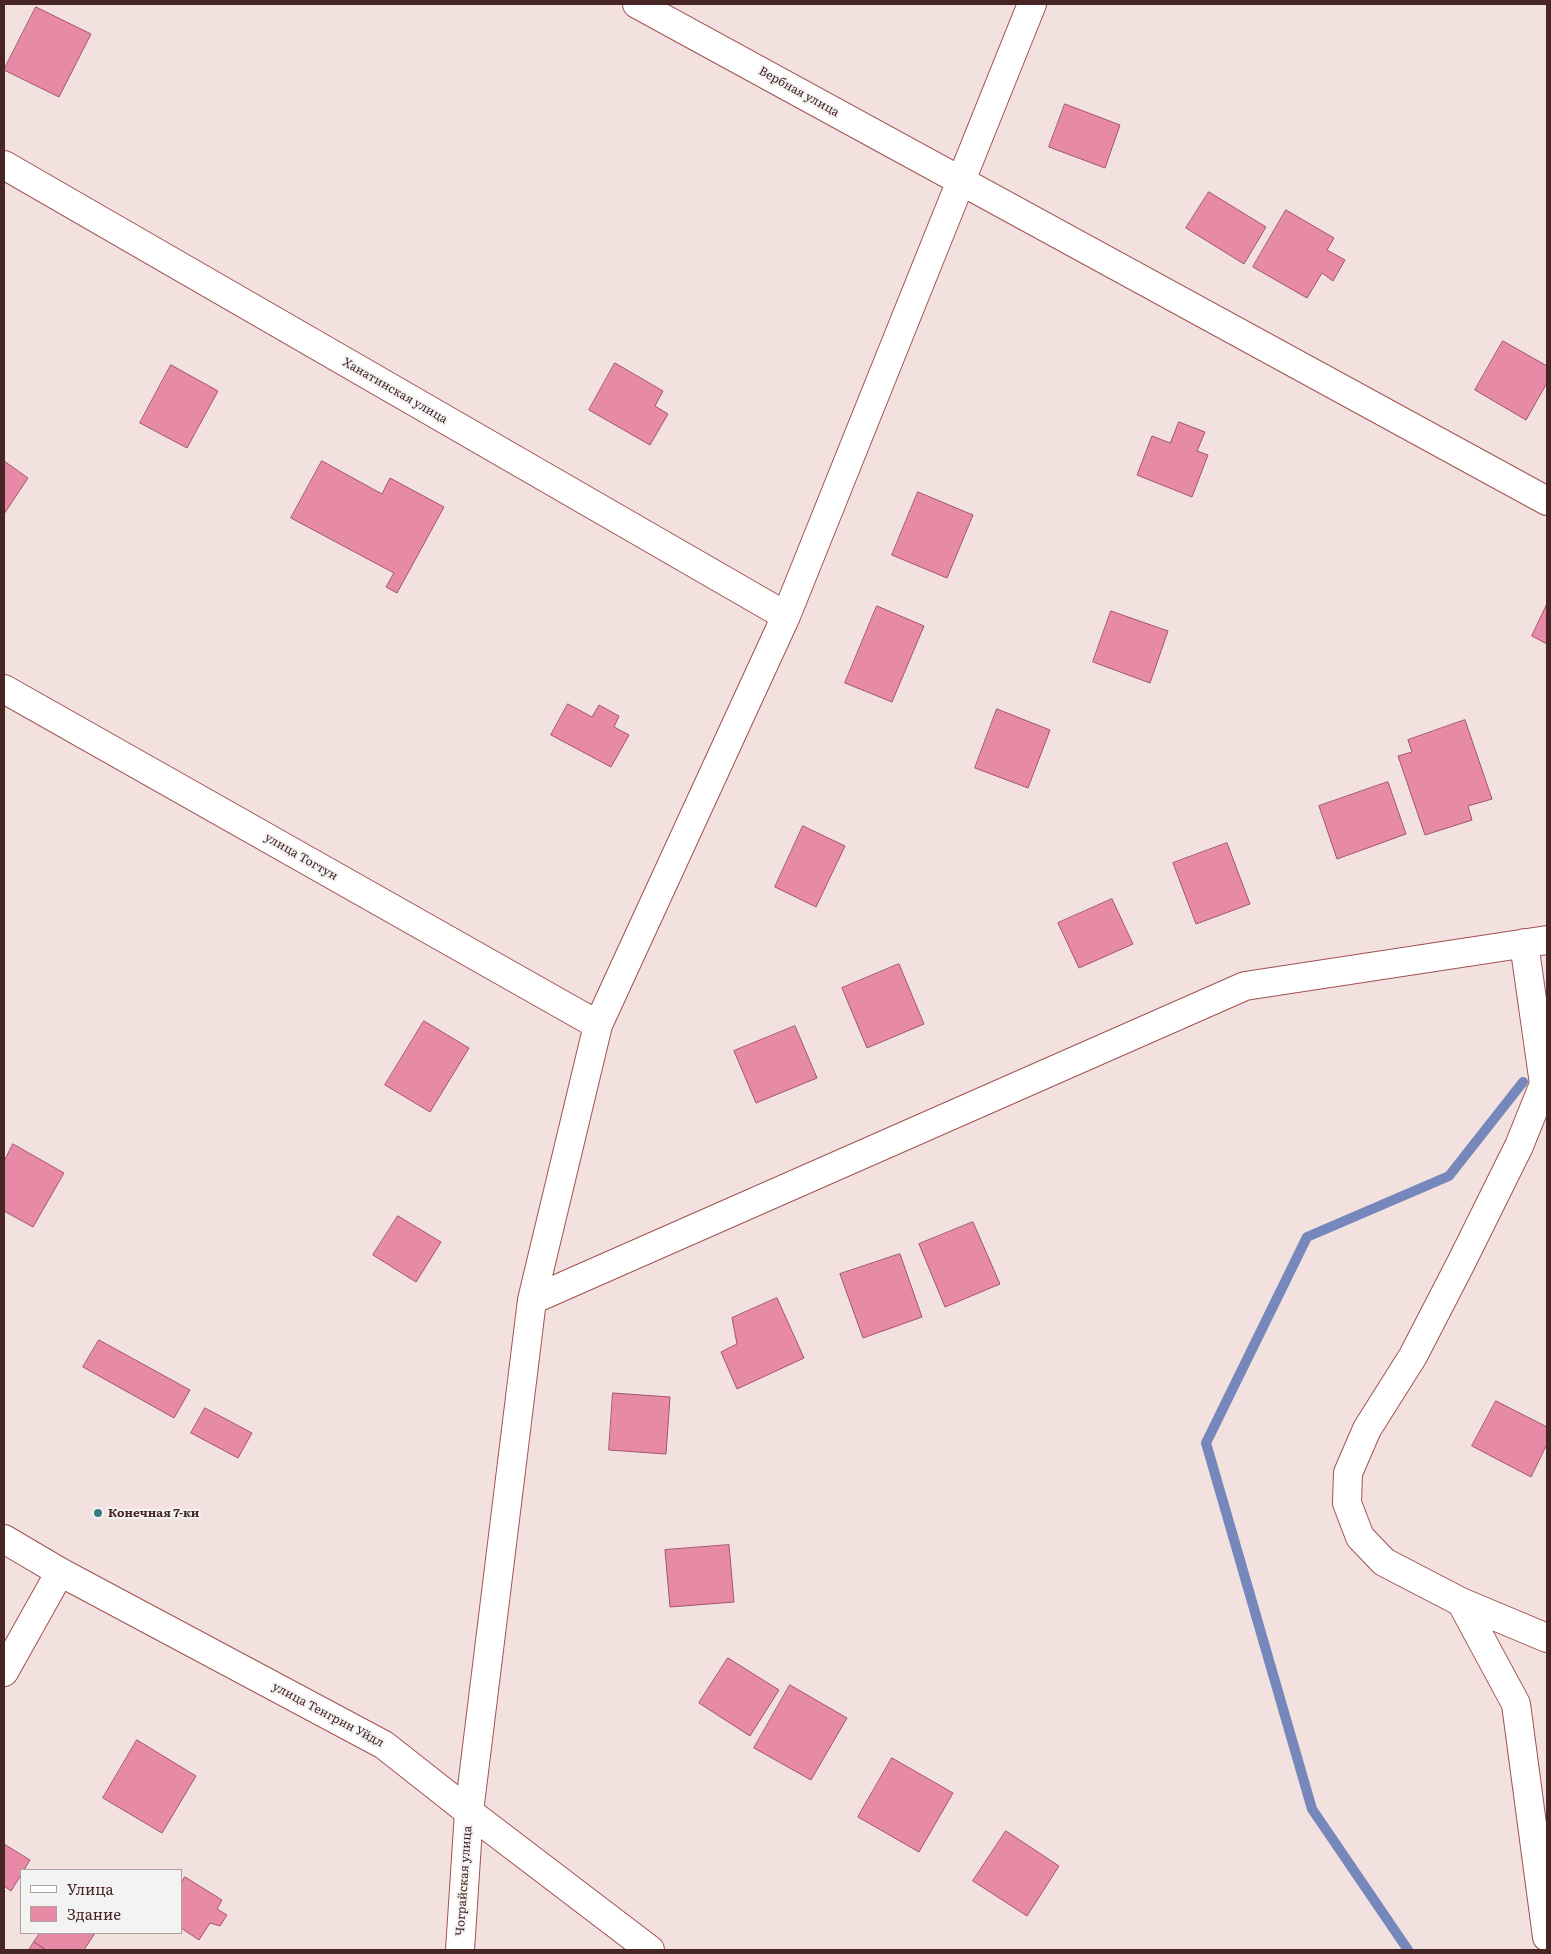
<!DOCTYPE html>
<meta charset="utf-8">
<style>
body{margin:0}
#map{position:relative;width:1551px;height:1954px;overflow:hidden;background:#f3e1df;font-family:Literata,serif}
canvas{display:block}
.frame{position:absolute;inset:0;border:5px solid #472524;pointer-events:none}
.legend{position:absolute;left:20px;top:1869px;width:162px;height:65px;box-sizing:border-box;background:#f3f3f3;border:1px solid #aea1a0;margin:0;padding:6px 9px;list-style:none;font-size:15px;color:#472524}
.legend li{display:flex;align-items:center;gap:10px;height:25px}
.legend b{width:25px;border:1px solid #aea1a0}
</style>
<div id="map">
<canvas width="1551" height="1954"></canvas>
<div class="frame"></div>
<ul class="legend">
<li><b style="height:6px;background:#fff"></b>Улица</li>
<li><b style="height:14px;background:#e68aa5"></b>Здание</li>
</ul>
</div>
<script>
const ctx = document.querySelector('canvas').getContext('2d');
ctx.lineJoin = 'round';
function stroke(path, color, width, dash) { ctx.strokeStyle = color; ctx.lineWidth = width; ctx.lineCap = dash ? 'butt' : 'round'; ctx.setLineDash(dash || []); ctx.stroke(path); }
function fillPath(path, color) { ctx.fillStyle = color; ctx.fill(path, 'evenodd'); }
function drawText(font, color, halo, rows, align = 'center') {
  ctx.font = font + ' Literata,serif'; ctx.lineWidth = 4; ctx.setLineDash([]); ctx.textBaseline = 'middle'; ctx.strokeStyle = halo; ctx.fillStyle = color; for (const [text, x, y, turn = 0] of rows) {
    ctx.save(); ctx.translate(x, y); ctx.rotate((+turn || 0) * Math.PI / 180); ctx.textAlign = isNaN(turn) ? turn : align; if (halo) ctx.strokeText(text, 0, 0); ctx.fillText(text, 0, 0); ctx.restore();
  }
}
stroke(new Path2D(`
 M1408,1950L1312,1809L1206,1443L1307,1237L1449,1176L1523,1082`), '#7688bb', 10);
const building = new Path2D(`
 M36,7L91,34L59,97L4,70Z
 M1065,104L1120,125L1105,168L1049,147Z
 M1209,192L1266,227L1244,264L1186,228Z
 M1286,210L1334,238L1327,250L1345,260L1333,281L1322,273L1307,298L1253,267Z
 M1503,341L1547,366V383L1526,420L1475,390Z
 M615,363L663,391L655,406L668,414L650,445L589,410Z
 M171,365L218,391L187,448L140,423Z
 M1179,422L1205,432L1197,451L1208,455L1192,497L1137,475L1152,436L1170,443Z
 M4,461L28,478L4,514Z
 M322,461L382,494L390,478L444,507L397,593L386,587L394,573L291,518Z
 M918,492L973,515L947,578L892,555Z
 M1547,604V644L1532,636Z
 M877,606L924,626L892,702L845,683Z
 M1111,611L1168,631L1150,683L1093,662Z
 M568,704L592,717L599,705L619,716L614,727L629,735L611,767L551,735Z
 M997,709L1050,730L1028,788L975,768Z
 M1465,720L1492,799L1468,806L1472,820L1425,835L1398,756L1412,752L1408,740Z
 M1388,782L1406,834L1337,859L1319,806Z
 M803,826L845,846L816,907L775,887Z
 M1227,843L1250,904L1196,924L1173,863Z
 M1112,899L1133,944L1079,968L1058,923Z
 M899,964L924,1024L867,1048L842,988Z
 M424,1021L469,1048L430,1112L385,1085Z
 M795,1026L817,1078L756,1103L734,1051Z
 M13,1144L64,1173L33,1227L4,1211V1162Z
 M398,1216L441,1242L416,1282L373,1255Z
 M973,1222L1000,1284L945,1307L919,1244Z
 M900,1254L922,1317L863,1338L840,1274Z
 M777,1298L804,1358L737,1389L721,1352L737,1344L732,1318Z
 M99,1340L190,1390L174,1418L83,1367Z
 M613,1393L670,1397L666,1454L609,1450Z
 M1496,1401L1547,1427V1444L1531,1477L1472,1446Z
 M205,1408L252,1433L238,1458L191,1433Z
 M729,1545L734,1602L670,1607L665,1550Z
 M728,1658L779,1690L750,1736L699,1703Z
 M790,1685L847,1718L811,1780L754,1748Z
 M137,1740L196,1776L162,1833L103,1798Z
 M892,1758L953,1793L919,1852L858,1817Z
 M1006,1831L1059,1866L1027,1916L973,1881Z
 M4,1844L30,1860L24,1870H21V1875L11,1891L4,1886Z
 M185,1877L222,1900L217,1909L227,1915L220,1926L210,1923L199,1940L181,1928V1883Z
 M40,1933H95L84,1950H46L34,1942Z
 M34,1942L46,1950H29Z`);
fillPath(building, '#e68aa5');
stroke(building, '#a1556c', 1);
const minor = new Path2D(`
 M637,4L1547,501
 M4,165L786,616
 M4,689L598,1025
 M1524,943L1544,1084L1547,1092
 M1544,1084L1519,1146L1461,1263L1413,1356L1367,1429L1348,1473L1347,1503L1360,1537L1384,1562L1461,1602L1547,1638
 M532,1300L1245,986L1547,940
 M1461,1602L1516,1704L1547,1937
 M4,1672L60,1572
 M650,1950L469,1812L532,1300L598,1025L786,616L1032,4`);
const tertiary = new Path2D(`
 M4,1539L60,1572L384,1745L469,1812L460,1950`);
stroke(minor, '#a05251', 30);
stroke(tertiary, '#a05251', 30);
stroke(minor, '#fff', 28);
stroke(tertiary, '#fff', 28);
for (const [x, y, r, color] of [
 [98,1513,5,"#367e84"]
]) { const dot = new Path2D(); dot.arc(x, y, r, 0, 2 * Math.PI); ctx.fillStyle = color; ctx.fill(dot); stroke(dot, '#f3f3f3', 2); }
drawText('12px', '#472524', '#f3f3f3', [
 ["Вербная улица",799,92,29],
 ["Ханатинская улица",395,391,30],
 ["улица Тогтун",301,857,30],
 ["улица Тенгрин Уйдл",328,1715,28],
 ["Чограйская улица",464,1881,-86]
]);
drawText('bold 12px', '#472524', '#f3f3f3', [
 ["Конечная 7-ки",108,1513]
], 'left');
</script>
